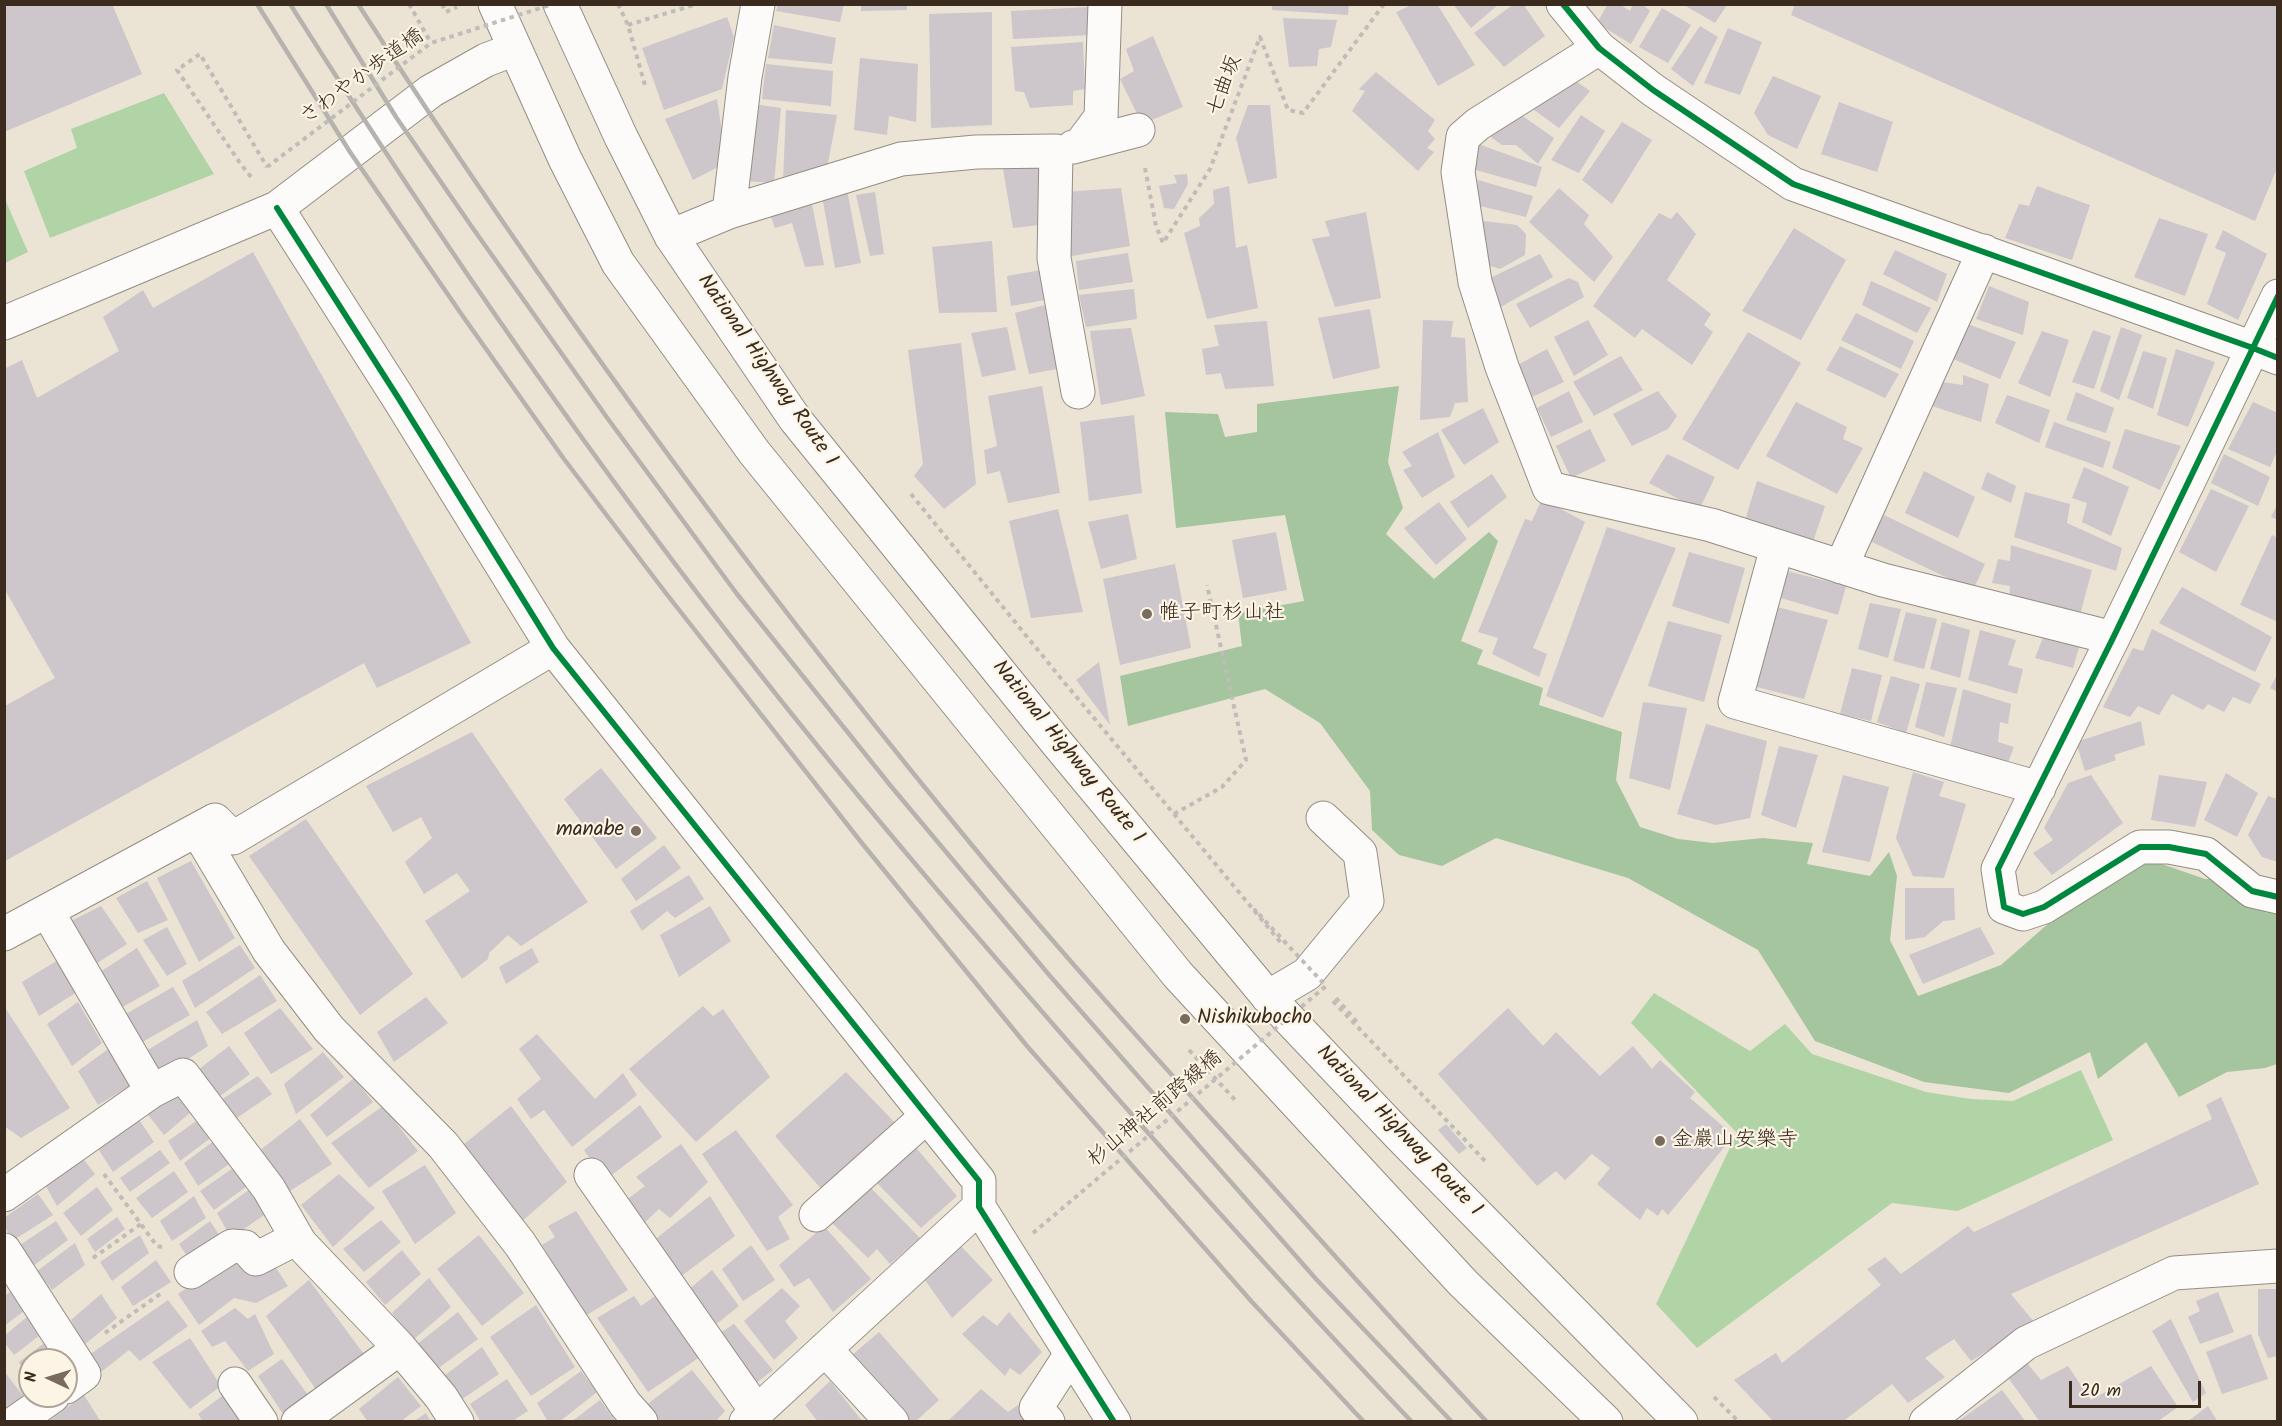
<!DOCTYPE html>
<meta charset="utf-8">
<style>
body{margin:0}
#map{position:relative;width:2282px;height:1426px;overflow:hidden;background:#ebe3d4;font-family:Kalam,sans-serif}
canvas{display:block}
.frame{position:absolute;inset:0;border:6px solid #3b2a1e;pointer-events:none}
.north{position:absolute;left:18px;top:1348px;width:60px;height:60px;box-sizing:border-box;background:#fcf5e5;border:2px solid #afa495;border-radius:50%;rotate:274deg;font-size:16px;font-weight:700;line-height:24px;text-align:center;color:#3b2a1e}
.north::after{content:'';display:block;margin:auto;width:21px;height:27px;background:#796b5e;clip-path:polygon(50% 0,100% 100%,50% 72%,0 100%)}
.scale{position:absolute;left:2069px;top:1381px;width:132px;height:27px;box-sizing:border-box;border:3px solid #3b2a1e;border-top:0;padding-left:8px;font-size:18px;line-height:21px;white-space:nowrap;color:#3b2a1e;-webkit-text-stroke:4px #fcf5e5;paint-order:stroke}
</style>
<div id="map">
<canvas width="2282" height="1426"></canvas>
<div class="frame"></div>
<div class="north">N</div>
<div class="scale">20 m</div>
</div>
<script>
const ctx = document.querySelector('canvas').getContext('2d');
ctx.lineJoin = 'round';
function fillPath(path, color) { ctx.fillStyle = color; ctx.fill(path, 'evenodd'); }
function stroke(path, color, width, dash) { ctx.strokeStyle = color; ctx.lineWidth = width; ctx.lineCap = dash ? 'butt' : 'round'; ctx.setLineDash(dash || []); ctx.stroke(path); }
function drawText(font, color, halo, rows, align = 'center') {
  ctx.font = font + ' Kalam,"Klee One",sans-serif'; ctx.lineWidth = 4.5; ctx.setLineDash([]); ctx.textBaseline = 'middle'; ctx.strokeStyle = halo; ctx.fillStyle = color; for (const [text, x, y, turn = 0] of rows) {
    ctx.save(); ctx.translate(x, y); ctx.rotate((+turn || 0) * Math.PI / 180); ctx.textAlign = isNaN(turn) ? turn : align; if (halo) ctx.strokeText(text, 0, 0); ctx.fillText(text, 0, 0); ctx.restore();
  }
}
fillPath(new Path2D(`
 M164,93L214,174L50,238L24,171L77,148L71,129Z
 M4,197L28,252L5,263H4Z
 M1654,993L1750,1051L1785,1024L1812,1054L1926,1092L1971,1099L2013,1101L2081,1070L2113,1140L1958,1211L1892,1203L1697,1348L1656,1304L1737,1133L1631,1023Z`), '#b1d4a7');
fillPath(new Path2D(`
 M1399,386L1388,462L1403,508L1386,534L1434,579L1489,532L1498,541L1461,641L1483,650L1477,664L1543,688L1539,705L1622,732L1616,780L1640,827L1678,839L1713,843L1763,838L1813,843L1807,864L1870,876L1889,852L1897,876L1890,940L1918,996L2001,965L2049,923L2132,865L2156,862L2205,879H2259L2277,894V1064L2265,1068L2227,1072L2179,1097L2146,1042L2098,1079L2090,1052L2009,1093L1924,1082L1815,1041L1758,950L1628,878L1496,838L1442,866L1399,855L1372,830L1370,791L1320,723L1265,689L1128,726L1120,676L1242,646L1238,613L1304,601L1285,515L1176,528L1165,412L1218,414L1225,437L1257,432V404Z`), '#a4c59e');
fillPath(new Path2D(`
 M4,4H112L142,74L4,132Z
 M778,4H844L840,22L776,11Z
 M861,4H907V10L861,11Z
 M1272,4H1349L1348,15L1272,10Z
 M1414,4H1437L1475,65L1438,86L1396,12Z
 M1453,4H1499L1471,28Z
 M1514,4H1523L1545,36L1504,67L1474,33Z
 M1608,4H1619L1630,11L1633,4H1642L1650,11L1631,44L1597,23Z
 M1795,4H2278V166L2255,221L1791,15Z
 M1684,5H1727L1715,23Z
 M1090,7L1091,35L1013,39L1011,11Z
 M1662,8L1691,25L1668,63L1639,47Z
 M992,12V125L931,128L929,14Z
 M727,17L734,37L722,89L664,110L642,48Z
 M1283,18L1337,20L1331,47L1319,49L1317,66L1289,67Z
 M774,25L836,38L832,64L768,58Z
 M1700,26L1718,37L1693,86L1671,69Z
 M1728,28L1762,42L1740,95L1704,83Z
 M1153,36L1183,107L1142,124L1120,79L1134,71L1126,49Z
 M1083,42L1085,89L1073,91V105L1030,108L1024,92L1015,91L1011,47Z
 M860,58L918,64L916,122L889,116L887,135L854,130Z
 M766,64L833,71L831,106L762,99Z
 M1376,72L1435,120L1428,131L1435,139L1427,148L1434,152L1418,171L1352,111L1365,91L1359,89Z
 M1773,76L1821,96L1797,149L1768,135L1754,113Z
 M1570,77L1590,91L1559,128L1526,104Z
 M717,99L722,132L718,167L693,180L665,119Z
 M1839,102L1893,122L1877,172L1821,154Z
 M753,104L781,108L774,183L745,181Z
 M1248,105H1270L1277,178L1248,184L1236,138Z
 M786,110L837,115L827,169L783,182Z
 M1514,110L1554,138L1538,164L1516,145H1502L1488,135Z
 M1581,115L1605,131L1579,173L1551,160Z
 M1622,122L1652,140L1612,204L1582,180Z
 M1478,144L1542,167L1536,187L1469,168Z
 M1041,162L1040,225L1013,228L1002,163Z
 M1187,174L1188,184L1174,209L1164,208L1159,186L1177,183L1174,175Z
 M1478,180L1533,196L1526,217L1480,206L1475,196Z
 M1229,186L1236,248L1247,245L1258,308L1207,319L1184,233L1200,226L1199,218L1214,204L1213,190Z
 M2037,186L2090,205L2072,260L2005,238L2019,204L2029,206Z
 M1121,188L1130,246L1066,257L1064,192Z
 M1559,188L1589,215L1584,224L1613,257L1594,282L1529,222Z
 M847,190L861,263L835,268L822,196Z
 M875,192L884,254L870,256L856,195Z
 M812,204L824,265L805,267L792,223L775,228L770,214Z
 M1366,212L1381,298L1335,307L1312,239L1330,236L1325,221Z
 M1677,212L1696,234L1667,280L1711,314L1704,325L1713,332L1692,365L1642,329L1635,338L1593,306L1659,213L1671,219Z
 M2159,218L2208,234L2185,296L2134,277Z
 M1483,221L1517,225L1526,234L1525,255L1500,269L1481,263Z
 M1794,228L1846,260L1801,340L1742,311Z
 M2223,230L2267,254L2238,320L2207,304L2226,253L2215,248Z
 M992,241L997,312L939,313L932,247Z
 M1895,250L1947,274L1937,302L1883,274Z
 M253,252L471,643L377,688L364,663L5,861V706L55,678L4,588V369L22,360L37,398L119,351L103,317L143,290L153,308Z
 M1128,253L1133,282L1079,290L1076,261Z
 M1540,254L1553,277L1501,307L1486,280Z
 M1041,270L1045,300L1011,306L1007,276Z
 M1569,278L1578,282L1584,297L1530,328L1516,304Z
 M1871,281L1931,308L1917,333L1862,305Z
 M1989,286L2029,302L2023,335L1976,319Z
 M1134,289L1137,319L1086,327L1079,295Z
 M1045,305L1057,369L1029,374L1015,313Z
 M1370,309L1380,368L1333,379L1318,318Z
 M1856,313L1914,341L1901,369L1841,340Z
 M1423,320L1453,321L1451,337L1465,338L1468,402L1455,403L1450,417L1420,420Z
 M1588,320L1608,355L1574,376L1554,337Z
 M1267,321L1274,386L1225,389L1221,373L1206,375L1202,349L1219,346L1214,325Z
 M1965,323L2016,342L2000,379L1951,358Z
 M1007,327L1016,370L982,377L971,333Z
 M2121,327L2142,335L2119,400L2100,391Z
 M1131,328L1145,396L1101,405L1090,331Z
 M2093,330L2111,336L2094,389L2072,382Z
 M2042,331L2069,340L2050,397L2018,383Z
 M1748,332L1801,363L1738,470L1682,439Z
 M961,343L976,484L944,509L914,476L923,464L908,350Z
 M1840,346L1899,374L1885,398L1826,370Z
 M1547,349L1564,382L1530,398L1514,367Z
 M2176,349L2215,362L2188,427L2157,415Z
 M2143,351L2167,358L2153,409L2127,398Z
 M1621,356L1643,390L1594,416L1573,382Z
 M1963,375L1989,384L1981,422L1932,406L1942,382L1963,385Z
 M1042,386L1060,493L1008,503L1000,471L987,474L984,450L997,446L988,396Z
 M1569,391L1583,422L1551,437L1537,408Z
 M1658,391L1677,416L1668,429L1632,446L1613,414Z
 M2076,392L2114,408L2106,433L2066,420Z
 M2007,395L2050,410L2039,443L1995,423Z
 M1796,402L1847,427L1843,439L1863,448L1837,494L1766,456Z
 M2253,402L2278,413V449L2270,467L2228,449Z
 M1483,408L1499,442L1464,465L1441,430Z
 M1134,415L1142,493L1089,501L1080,422Z
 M2054,422L2111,442L2103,468L2045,447Z
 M1590,429L1606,461L1571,478L1556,446Z
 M2125,429L2181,446L2160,490L2112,468Z
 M1438,432L1455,477L1422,498L1403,470L1412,466L1402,452Z
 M1667,454L1715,477L1699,510L1649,483Z
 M2224,454L2270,477L2258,506L2211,483Z
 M2084,467L2129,487L2111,536L2082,522L2087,503L2072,498Z
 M1924,471L1975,497L1958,538L1905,513Z
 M1987,472L2016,486L2011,503L1981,489Z
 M1492,474L1507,497L1468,528L1450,502Z
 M1757,481L1825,506L1812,545L1743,527Z
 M2211,489L2249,506L2216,572L2179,552Z
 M2025,492L2070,504L2067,523L2122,548L2116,571L2014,537Z
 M1542,499L1585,522L1533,648L1547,654L1539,677L1492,654L1498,638L1478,632L1525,519L1532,521Z
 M1439,502L1467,539L1436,565L1404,528Z
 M2278,503V520L2271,517Z
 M1058,509L1083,612L1031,618L1009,521Z
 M1128,514L1137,559L1101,569L1088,522Z
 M1884,515L1985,564L1973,590L1870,541Z
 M1607,527L1676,548L1603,718L1546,696Z
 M1276,532L1287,590L1243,598L1232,540Z
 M2272,535L2278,538V622L2240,605Z
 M2011,545L2092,570L2080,615L2009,600L2010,586L1992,583L1998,559L2010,561Z
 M1689,552L1745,568L1729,624L1672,606Z
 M1175,564L1191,648L1120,665L1103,579Z
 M1783,570L1846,586L1838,615L1781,598Z
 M2182,587L2272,637L2255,672L2159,623Z
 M1870,603L1901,609L1888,658L1858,649Z
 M1769,605L1828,620L1804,699L1749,685Z
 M1906,612L1937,619L1924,669L1893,661Z
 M1668,621L1722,635L1704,702L1648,686Z
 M1942,622L1970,630L1960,678L1930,669Z
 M2152,629L2261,684L2250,704L2233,697L2224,712L2208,704L2203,710L2172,694L2159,715L2138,706L2130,717L2103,707L2133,648L2143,651Z
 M1980,630L2016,640L2008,665L2023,669L2017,694L1968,680Z
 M2045,632L2081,641L2073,668L2035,658Z
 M1099,662L1110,725L1076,680Z
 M1852,668L1882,675L1871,721L1840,714Z
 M2278,673V692L2270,688Z
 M1891,676L1920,684L1906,733L1877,722Z
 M1926,682L1957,688L1944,737L1915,727Z
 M1963,689L2011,704L2008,724L2000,722L1998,742L2014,747L2005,770L1949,752Z
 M1643,702L1687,708L1670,790L1629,778Z
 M2141,721L2145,745L2114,755L2116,760L2085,771L2076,742Z
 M1706,724L1767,741L1750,818L1716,825L1677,814Z
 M472,732L588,902L521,946L508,935L489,953L488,959L462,979L425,921L470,891L457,873L424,894L405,862L432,838L421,817L393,832L366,786Z
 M1779,746L1818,755L1796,828L1761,815Z
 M601,768L657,838L616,869L564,799Z
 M1913,772L1944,782L1939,796L1966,804L1944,878L1913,876L1896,838Z
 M2226,773L2258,793L2237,837L2204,820Z
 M1843,775L1889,787L1870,862L1822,852Z
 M2091,775L2123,823L2052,875L2033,853L2053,840L2044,828L2068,783Z
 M2159,775L2207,782L2195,827L2151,820Z
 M2268,796L2278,799V862L2262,857L2248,835Z
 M306,819L413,974L360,1015L249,856Z
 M664,845L681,868L636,901L621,879Z
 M191,861L235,938L199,962L157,878Z
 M689,875L704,899L675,918L667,911L642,931L630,911Z
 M147,881L168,920L138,933L116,898Z
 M1905,888H1954L1955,920L1943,921L1925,937L1905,940Z
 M101,906L127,944L91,967L67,923Z
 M710,906L731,941L679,977L660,935Z
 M167,927L187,964L167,976L143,940Z
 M1980,927L1995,954L1923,984L1909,955Z
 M240,945L255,968L195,1008L182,981Z
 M137,948L160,986L117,1010L97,974Z
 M532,948L539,962L506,984L499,967Z
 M58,960L77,992L39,1016L22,982Z
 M260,975L277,1001L222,1034L206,1012Z
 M173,987L190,1015L139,1044L124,1015Z
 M426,997L448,1023L394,1062L377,1032Z
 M78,1002L102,1043L72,1066L47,1024Z
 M4,1006L70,1108L21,1138L4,1126Z
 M703,1006L713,1016L723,1009L770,1077L696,1142L629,1069Z
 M280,1008L313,1049L271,1074L244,1033Z
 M1508,1008L1543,1046L1556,1032L1600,1076L1633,1046L1652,1069L1660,1060L1695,1092L1690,1098L1725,1128L1720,1138L1726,1145L1668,1215L1662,1209L1658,1216L1647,1208L1640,1220L1597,1184L1610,1168L1592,1154L1565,1180L1556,1171L1537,1186L1438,1074Z
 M197,1020L208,1046L162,1076L146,1051Z
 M537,1034L595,1099L623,1073L637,1095L572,1147L544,1110L531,1119L517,1099L541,1079L519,1049Z
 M229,1046L250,1074L212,1102L194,1073Z
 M111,1047L133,1084L98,1105L78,1071Z
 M323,1052L344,1077L296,1114L284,1084Z
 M846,1072L902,1130L829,1198L775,1136Z
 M258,1076L272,1094L231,1122L213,1105Z
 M354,1078L373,1102L327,1137L310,1115Z
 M174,1087L191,1112L164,1135L144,1110Z
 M2221,1097L2259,1184L2011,1294L2034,1322L1971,1361L1954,1339L1925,1358L1945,1377L1908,1403L1892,1384L1842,1422H1774L1734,1380L1776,1353L1782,1363L1881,1285L1867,1269L1885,1257L1901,1274L1968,1226L1974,1232L2212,1119L2206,1105Z
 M640,1105L662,1137L605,1180L584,1150Z
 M383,1106L418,1151L369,1188L331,1143Z
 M511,1106L567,1182L520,1223L463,1145Z
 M136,1115L154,1142L113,1172L95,1144Z
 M202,1117L213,1136L180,1161L168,1141Z
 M300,1119L332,1164L290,1191L259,1151Z
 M1446,1124L1467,1148L1459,1154L1438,1130Z
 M736,1130L793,1205L778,1217L790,1239L767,1251L702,1154Z
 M218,1138L232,1162L198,1186L184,1163Z
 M912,1143L957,1196L921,1228L875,1181Z
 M681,1144L708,1182L670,1218L659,1209L641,1226L625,1201L645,1186L636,1177Z
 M160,1150L170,1163L130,1192L120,1178Z
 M81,1156L95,1174L57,1206L43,1181Z
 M425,1165L456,1213L415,1244L382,1191Z
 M236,1166L250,1184L214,1210L200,1191Z
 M174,1171L188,1192L152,1218L136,1198Z
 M339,1174L375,1208L333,1247L301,1205Z
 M867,1184L920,1238L890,1264L877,1249L868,1258L829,1220Z
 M97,1187L113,1210L81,1236L63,1213Z
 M253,1187L267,1213L231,1238L217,1213Z
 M38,1194L53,1215L12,1241L4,1225V1218Z
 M194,1196L206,1218L172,1241L160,1221Z
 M710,1196L735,1236L676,1280L653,1241Z
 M576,1211L628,1290L585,1316L542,1245L555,1237L548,1226Z
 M117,1217L125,1229L95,1252L87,1239Z
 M381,1220L401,1242L364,1272L343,1249Z
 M56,1221L68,1240L33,1266L20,1245Z
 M210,1221L224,1242L193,1265L179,1244Z
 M824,1226L871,1279L833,1312L809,1278L794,1287L779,1265Z
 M140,1235L149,1253L112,1281L100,1262Z
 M479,1235L524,1293L482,1326L437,1269Z
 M75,1243L85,1265L52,1290L37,1271Z
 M958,1243L993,1280L952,1318L925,1280Z
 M751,1245L775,1280L743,1301L722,1269Z
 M402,1250L421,1274L385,1305L366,1282Z
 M239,1252L272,1262L288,1286L256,1303L234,1298L199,1325L178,1294Z
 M156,1260L171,1282L133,1306L121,1287Z
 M712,1270L739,1306L714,1326L688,1290Z
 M429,1278L451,1307L413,1340L392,1313Z
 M309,1280L369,1361L321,1397L266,1316Z
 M18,1287L28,1308L4,1326V1296Z
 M782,1288L800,1306L785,1321L798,1338L774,1360L744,1321Z
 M2258,1289H2278V1356L2268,1358L2258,1334Z
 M2218,1292L2234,1332L2200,1344L2188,1317L2200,1311L2196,1301Z
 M101,1294L117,1318L84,1345L71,1320Z
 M634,1296L641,1306L655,1296L700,1357L648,1392L597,1318Z
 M168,1300L188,1326L140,1361L129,1350L101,1372L89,1355Z
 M536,1305L575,1367L531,1396L490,1337Z
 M235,1308L248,1319L255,1314L274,1354L248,1371L225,1341L212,1347L201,1331Z
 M33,1312L44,1332L14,1355L4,1342V1336Z
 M458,1312L478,1339L436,1370L416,1345Z
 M1009,1312L1042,1352L1020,1375L1010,1368L1005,1376L962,1334L983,1315L997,1326Z
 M2171,1319L2206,1393L2193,1402L2152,1331Z
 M734,1324L773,1370L751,1387L717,1335Z
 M879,1332L939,1400L915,1422H905L851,1356Z
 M2251,1334L2268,1379L2222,1394L2206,1352Z
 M51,1338L63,1360H30V1382L19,1362Z
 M190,1338L221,1386L190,1409L152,1362Z
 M482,1347L499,1374L458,1402L440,1379Z
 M282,1359L313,1402L287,1420L258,1376Z
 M2027,1363L2041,1380L2068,1366L2091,1400L2151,1366L2178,1407L2157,1422H2040L2007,1376Z
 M692,1370L725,1411L715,1422H658L645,1406Z
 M4,1371L30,1405L4,1422Z
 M581,1371L597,1392L559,1422H548L537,1403Z
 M398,1377L421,1406L400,1422H368L359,1409Z
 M507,1379L528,1411L511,1422H481L470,1404Z
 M830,1381L863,1422H818L805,1405Z
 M981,1389L1008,1412L1018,1405L1028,1422H947Z
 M2002,1390L2026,1422H1957Z
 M226,1393L247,1422H203L198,1414Z
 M84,1395L101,1422H47Z
 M600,1400L616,1422H571Z
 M2208,1406L2218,1422H2187Z
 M426,1413L431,1422H413Z`), '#cdc6cb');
const minor = new Path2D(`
 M1563,4L1599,48L1653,90L1793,184L2253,348L2278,358
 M1599,48L1478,124L1463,137L1458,172L1475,282L1502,367L1549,488L1711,525L1883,580L2113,638
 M1080,145L1101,117L1105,4
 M1073,147L1138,130
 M277,208L399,399L553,648L979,1181V1207L1114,1422
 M729,212L745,77L758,4
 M671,236L729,212L901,159L976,152L1056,151L1054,258L1078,392
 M2278,296L2113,638L1998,869L2004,907L2023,914L2044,907L2140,847H2169L2206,854L2252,891L2278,897
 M4,323L277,208L431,91L486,60L515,49
 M1777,547L1735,702L2039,788
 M1841,567L1984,251
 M197,830L269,951L329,1029L443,1145L520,1244L625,1404L641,1422
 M47,911L152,1091
 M4,934L215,820L233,838L553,648
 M1268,997L1307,974L1367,901L1360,853L1323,818
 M591,1175L757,1412
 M4,1195L152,1091L183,1075L269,1189L300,1243L400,1348L441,1397L457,1422
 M816,1215L927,1116
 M4,1250L84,1374L66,1387
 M191,1272L232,1246L245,1247L256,1259L297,1238
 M825,1349L892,1422
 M235,1384L261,1422
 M16,1422L53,1396
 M298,1422L400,1348
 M746,1422L979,1207
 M1048,1422L1036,1408L1071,1354
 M1926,1422L2026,1343L2174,1273L2278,1266`);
const highway = new Path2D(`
 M495,4L565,159L618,263L754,452L1178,975L1463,1283L1606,1422
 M560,4L621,137L671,236L795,419L1057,743L1268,997L1398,1134L1681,1422`);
stroke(minor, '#948d84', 35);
stroke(highway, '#948d84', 35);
stroke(new Path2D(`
 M409,4L431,43
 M442,4L446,12L457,7
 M618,4L628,25L646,89
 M628,25L697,4
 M1145,168L1156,226L1163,243L1210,169L1260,37L1288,110L1303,113L1384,4
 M251,177L240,163L177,70L200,54L267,167
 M911,494L1059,676L1282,944
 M1174,814L1222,787L1246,760L1207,585
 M1336,998L1357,1022
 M1333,1001L1487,1163
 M1189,1050L1237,1102
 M104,1174L157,1246L162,1247
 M93,1258L141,1224
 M105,1333L160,1294
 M1714,1397L1739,1422`), '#c0bcb8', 4, [4.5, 4.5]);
stroke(minor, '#fcfbf9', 33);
stroke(highway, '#fcfbf9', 33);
stroke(new Path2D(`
 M257,4L350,152L462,315L564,459L665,592L861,842L1027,1046L1252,1302L1364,1422
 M290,4C436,235 591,460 760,674C871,815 988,950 1106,1085C1206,1199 1307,1312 1412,1422
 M326,4L396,117L472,227L608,419L737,594L890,785L1050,976L1316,1279L1452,1422
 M358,4C541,288 739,561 953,822C1053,945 1160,1062 1266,1179C1339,1261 1412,1342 1487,1422`), '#b6b3af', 4.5);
stroke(new Path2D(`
 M267,167L431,43L553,4
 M1033,1233L1326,986L1255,910L1256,912`), '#c0bcb8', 4, [4.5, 4.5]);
stroke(new Path2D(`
 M1563,4L1599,48L1653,90L1793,184L2253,348L2278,358
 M277,208L399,399L553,648L979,1181V1207L1114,1422
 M2278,296L2113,638L1998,869L2004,907L2023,914L2044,907L2140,847H2169L2206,854L2252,891L2278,897`), '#00873e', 6);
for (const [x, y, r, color] of [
 [1147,614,6,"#796b5e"],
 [636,831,6,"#796b5e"],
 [1185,1019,6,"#796b5e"],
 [1660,1141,6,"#796b5e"]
]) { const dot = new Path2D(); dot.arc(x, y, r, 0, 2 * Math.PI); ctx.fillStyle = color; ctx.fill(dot); stroke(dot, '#fcf5e5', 2); }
drawText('21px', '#3b2a1e', '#fcf5e5', [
 ["さわやか歩道橋",363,78,-36],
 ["七曲坂",1226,86,-69],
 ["National Highway Route 1",766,371,55],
 ["National Highway Route 1",1067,753,51],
 ["杉山神社前跨線橋",1156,1110,-40],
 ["National Highway Route 1",1398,1132,46]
]);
drawText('21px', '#3b2a1e', '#fcf5e5', [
 ["帷子町杉山社",1159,614],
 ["manabe",624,831,"right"],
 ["Nishikubocho",1197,1019],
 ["金巖山安樂寺",1672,1141]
], 'left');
</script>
